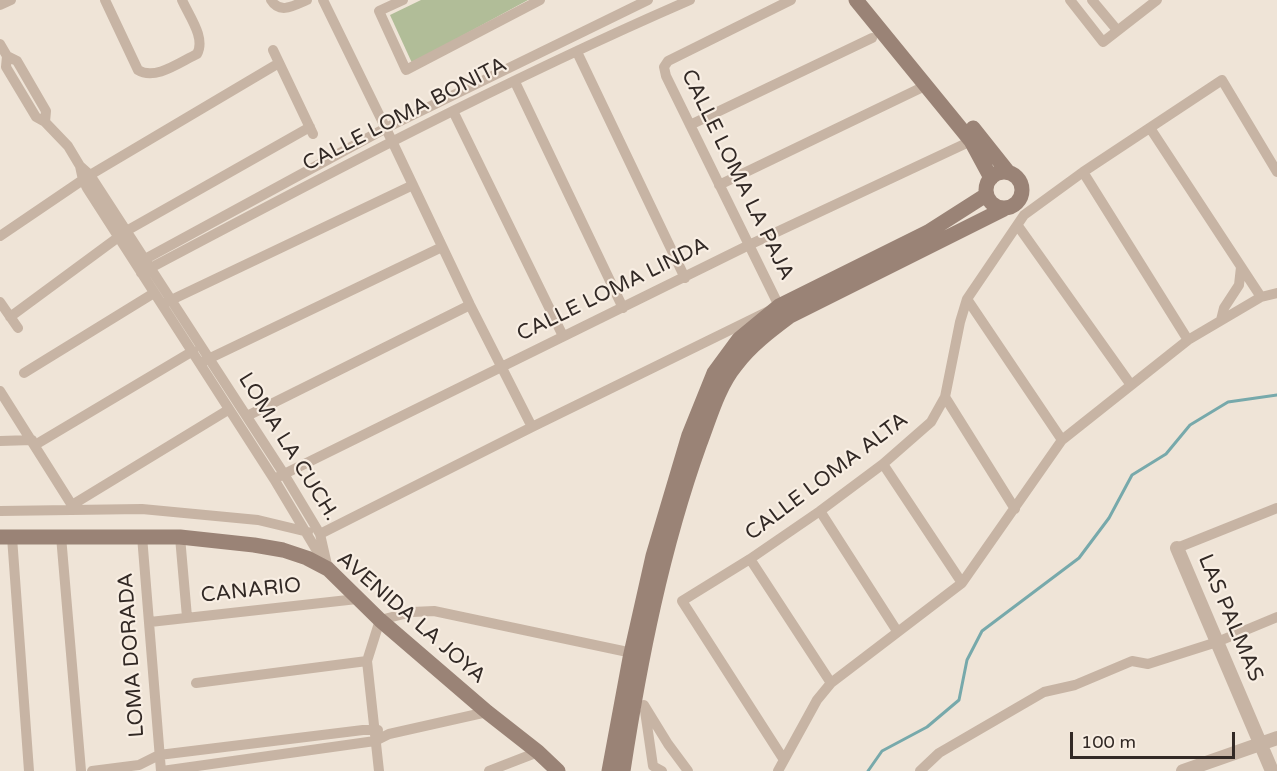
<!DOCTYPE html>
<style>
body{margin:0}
#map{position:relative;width:1277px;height:771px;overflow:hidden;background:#efe4d7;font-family:"Varela Round",sans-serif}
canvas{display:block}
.scale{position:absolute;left:1070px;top:732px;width:165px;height:27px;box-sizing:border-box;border:3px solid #322925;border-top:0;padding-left:8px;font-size:18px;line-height:21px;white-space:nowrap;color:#322925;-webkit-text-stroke:4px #f8eee3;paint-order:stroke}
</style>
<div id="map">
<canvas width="1277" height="771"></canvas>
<div class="scale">100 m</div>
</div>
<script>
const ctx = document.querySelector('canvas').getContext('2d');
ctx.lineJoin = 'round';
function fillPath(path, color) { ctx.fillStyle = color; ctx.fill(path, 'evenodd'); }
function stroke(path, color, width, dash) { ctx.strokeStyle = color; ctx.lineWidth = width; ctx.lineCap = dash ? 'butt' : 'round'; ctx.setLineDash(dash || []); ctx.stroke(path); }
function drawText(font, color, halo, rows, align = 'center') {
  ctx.font = font + ' "Varela Round",sans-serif'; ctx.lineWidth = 4.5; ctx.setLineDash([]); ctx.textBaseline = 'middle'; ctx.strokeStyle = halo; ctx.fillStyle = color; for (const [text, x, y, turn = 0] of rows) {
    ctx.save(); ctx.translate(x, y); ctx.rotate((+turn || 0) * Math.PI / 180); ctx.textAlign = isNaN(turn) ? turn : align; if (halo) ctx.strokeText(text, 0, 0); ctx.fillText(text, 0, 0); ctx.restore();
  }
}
fillPath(new Path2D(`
 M421,0H528L412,63L390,15Z`), '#b1bd98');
stroke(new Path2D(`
 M868,771L882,751L927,727L959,700L967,660L982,631L1079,558L1109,518L1132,475L1166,454L1190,425L1228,402L1277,395`), '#77a9ab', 3);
stroke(new Path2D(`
 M105,0L138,70C155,81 180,62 197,54C206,38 189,16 182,0
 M271,0C280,15 295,5 307,0
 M323,0L392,141L470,305L532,427
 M403,0L379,11L406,70L540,0
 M1070,0L1103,42L1157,0
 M1092,0L1117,30
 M0,5L11,0
 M0,44L7,56L6,67L36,117L45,122L68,146L80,166L90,175L284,474L320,534L328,569
 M273,50L313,134
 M577,52L685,278
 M7,56L17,61L46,111L45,122
 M515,82L623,308
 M453,111L563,336
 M690,125L872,38
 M1150,128L1261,297
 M80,166L83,180L87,188L274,479L323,561
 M1083,172L1188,340
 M719,185L927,85
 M1018,226L1131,385
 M0,236L90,175L279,63
 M136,264L386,128L648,0
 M141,273C322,177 503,81 690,0
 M967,299L1062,440
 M0,302L18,328
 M167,302L413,185
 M10,317L128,230L310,127
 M1221,320L1224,308L1239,285L1241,267
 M204,361L442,247
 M24,373L154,293
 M0,391L75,510
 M945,397L1015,509
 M247,416L470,305
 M0,441L32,440
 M35,445L193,351
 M883,464L962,583
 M274,479L749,245L971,141
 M72,505L228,410
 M0,511L142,509L258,520L308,532
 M820,511L897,631
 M320,534L532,427L779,306L666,76L664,67L668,61L791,0
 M61,536L81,771
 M142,536L161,771
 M12,537L29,771
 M180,537L187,617
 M1177,548L1277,508
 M750,559L831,683
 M150,622L357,599
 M196,683L367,661
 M644,705L668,744L688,771
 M645,711L653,766L662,771
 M784,760L682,601L750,559L820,511L883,464L931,422L945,397L960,322L967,299L1024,215L1083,172L1222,80L1277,172
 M92,771L139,765L159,755L363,730H378
 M162,771L375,741L389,734L487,712
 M379,771L367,661L380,620L412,612L434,611L623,651
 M489,771L538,752
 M778,771L817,700L831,683L962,583L1062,440L1188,340L1261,297L1277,293
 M920,771L939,753L1044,692L1075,685L1132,661L1148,664L1217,642L1277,617`), '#c7b4a4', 10);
stroke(new Path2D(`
 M1177,548L1272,771
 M1183,771L1277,738`), '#c7b4a4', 14);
stroke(new Path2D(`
 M856,0L971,141L991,178
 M973,128L1008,172
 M986 190a18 18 0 1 1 36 0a18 18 0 1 1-36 0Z
 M0,537H180L254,545L283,550L307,558L328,569L380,620L487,712L538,752L558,771
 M609,771L630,658L653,556L689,435L714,373L739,339L779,306L928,232L986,195
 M623,771C640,660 662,549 700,443C710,417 718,387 736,365C750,346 770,331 790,316L1004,209`), '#9a8376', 15);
drawText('21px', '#322925', '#f8eee3', [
 ["CALLE LOMA BONITA",405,115,-27],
 ["CALLE LOMA LA PAJA",737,175,64],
 ["CALLE LOMA LINDA",613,290,-26],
 ["LOMA LA CUCH.",288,447,58],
 ["CALLE LOMA ALTA",827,477,-37],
 ["CANARIO",251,591,-6],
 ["AVENIDA LA JOYA",411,618,41],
 ["LAS PALMAS",1230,618,67],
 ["LOMA DORADA",132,655,-94]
]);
</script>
